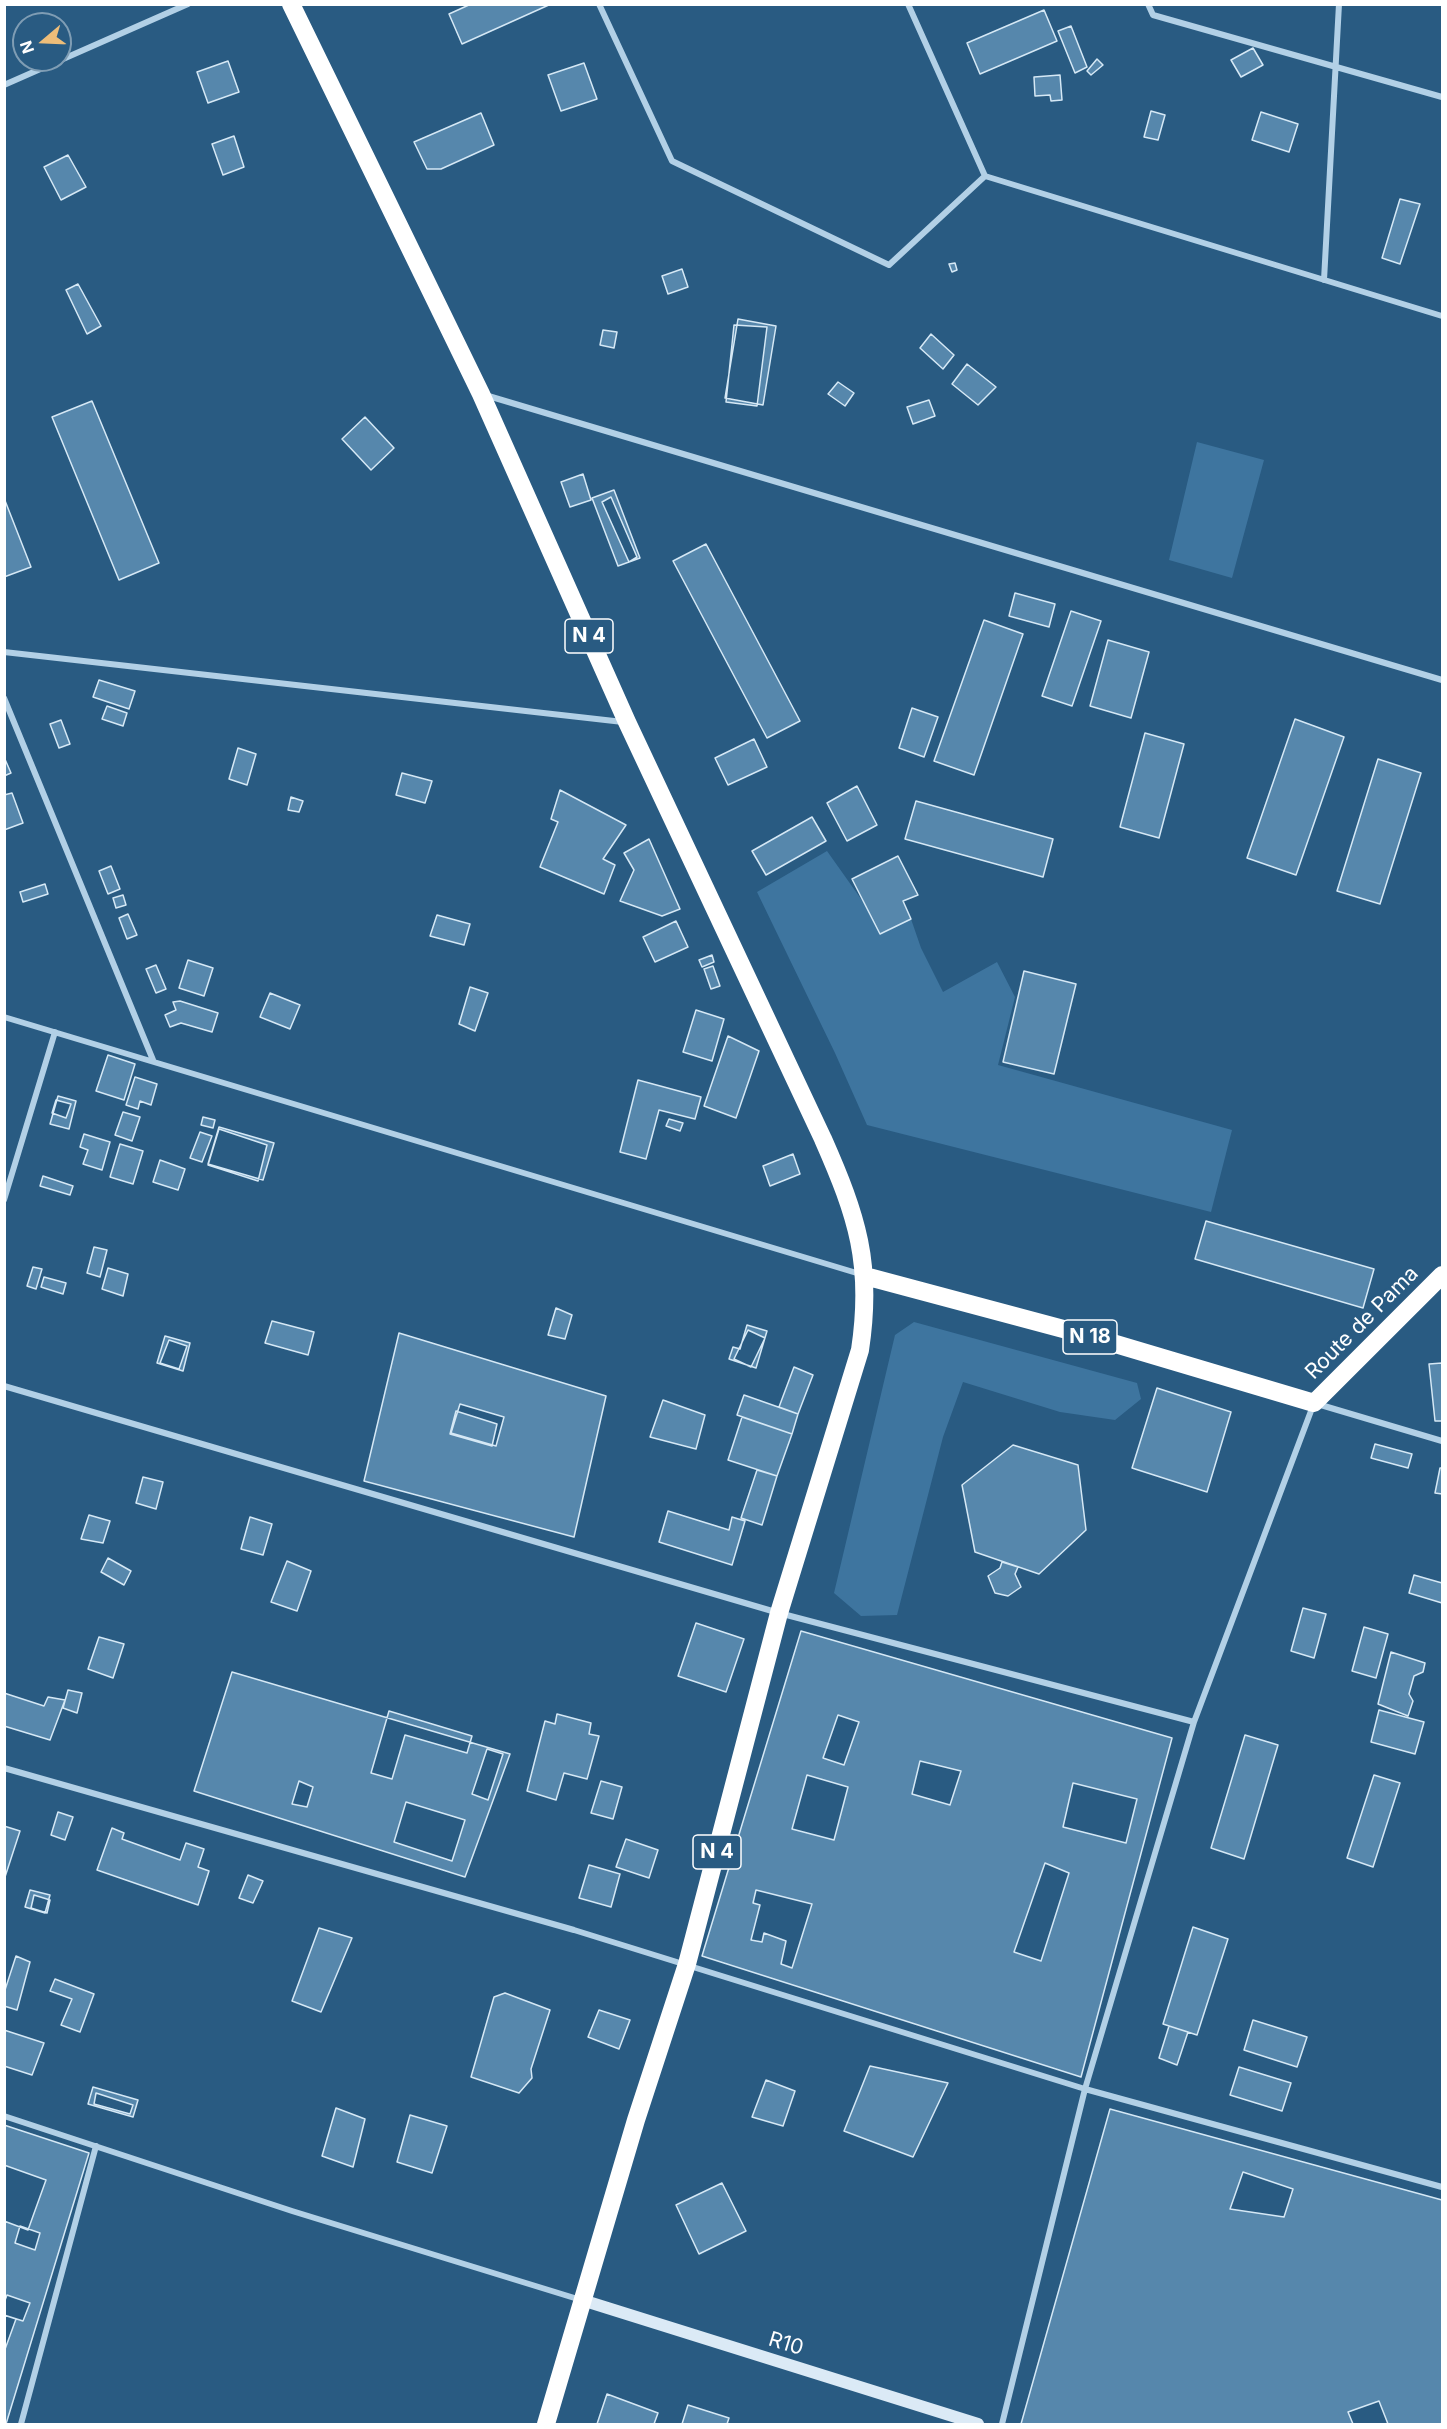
<!DOCTYPE html>
<style>
body{margin:0}
#map{position:relative;width:1447px;height:2429px;overflow:hidden;background:#295b82;font-family:Inter,sans-serif}
canvas{display:block}
.frame{position:absolute;inset:0;border:6px solid #fff;pointer-events:none}
.north{position:absolute;left:12px;top:12px;width:60px;height:60px;box-sizing:border-box;background:#295b82;border:2px solid #7f9db4;border-radius:50%;rotate:251deg;font-size:16px;font-weight:700;line-height:24px;text-align:center;color:#fff}
.north::after{content:'';display:block;margin:auto;width:21px;height:27px;background:#edbd79;clip-path:polygon(50% 0,100% 100%,50% 72%,0 100%)}
</style>
<div id="map">
<canvas width="1447" height="2429"></canvas>
<div class="frame"></div>
<div class="north">N</div>
</div>
<script>
const ctx = document.querySelector('canvas').getContext('2d');
ctx.lineJoin = 'round';
function fillPath(path, color) { ctx.fillStyle = color; ctx.fill(path, 'evenodd'); }
function stroke(path, color, width, dash) { ctx.strokeStyle = color; ctx.lineWidth = width; ctx.lineCap = dash ? 'butt' : 'round'; ctx.setLineDash(dash || []); ctx.stroke(path); }
function drawText(font, color, halo, rows, align = 'center') {
  ctx.font = font + ' Inter,sans-serif'; ctx.lineWidth = 4.5; ctx.setLineDash([]); ctx.textBaseline = 'middle'; ctx.strokeStyle = halo; ctx.fillStyle = color; for (const [text, x, y, turn = 0] of rows) {
    ctx.save(); ctx.translate(x, y); ctx.rotate((+turn || 0) * Math.PI / 180); ctx.textAlign = isNaN(turn) ? turn : align; if (halo) ctx.strokeText(text, 0, 0); ctx.fillText(text, 0, 0); ctx.restore();
  }
}
fillPath(new Path2D(`
 M1197,442L1264,460L1232,578L1169,560Z
 M827,851L866,906L880,934L911,919L921,948L943,992L997,962L1015,997L998,1065L1232,1130L1211,1212L867,1125L835,1053L757,892Z
 M914,1322L1137,1383L1141,1399L1115,1420L1060,1412L963,1382L943,1437L897,1615L861,1616L834,1593L895,1335Z`), '#3e759f');
const building = new Path2D(`
 M471,4H551L462,44L449,14Z
 M1044,10L1057,41L980,74L967,43Z
 M1071,26L1087,67L1075,73L1058,31Z
 M1253,48L1263,65L1241,77L1231,60Z
 M1097,59L1103,65L1091,75L1087,71Z
 M228,61L239,92L208,103L197,72Z
 M584,63L597,99L561,111L548,75Z
 M1060,75L1062,100L1051,101L1050,95L1035,96L1034,77Z
 M1151,111L1165,115L1158,140L1144,137Z
 M1261,112L1298,124L1289,152L1252,140Z
 M481,113L494,145L441,169H427L414,142Z
 M234,136L244,167L223,175L212,144Z
 M68,155L86,187L61,200L44,167Z
 M1400,199L1420,204L1400,264L1382,258Z
 M955,263L957,270L952,272L949,264Z
 M682,269L688,287L668,294L662,276Z
 M78,284L101,326L87,334L66,290Z
 M738,319L776,326L763,405L725,398Z
 M734,325L767,327L757,406L726,402Z
 M603,330L617,332L614,348L600,345Z
 M931,334L954,355L943,369L920,348Z
 M967,364L996,387L978,405L952,384Z
 M838,382L854,393L845,406L828,394Z
 M929,400L935,416L913,424L907,407Z
 M92,401L159,563L119,580L52,417Z
 M365,417L394,448L371,470L342,439Z
 M583,474L591,500L570,507L561,482Z
 M614,490L640,558L618,566L592,498Z
 M611,497L637,557L629,562L602,502Z
 M4,498L31,567L4,577Z
 M706,544L800,721L767,738L673,561Z
 M1015,593L1055,604L1049,627L1009,616Z
 M1071,611L1101,621L1072,706L1042,696Z
 M984,620L1023,634L974,775L934,761Z
 M1108,640L1149,652L1131,718L1090,706Z
 M99,680L135,691L129,709L93,697Z
 M107,706L127,713L123,726L102,719Z
 M912,708L938,717L924,757L899,748Z
 M1295,719L1344,737L1296,875L1247,858Z
 M61,720L70,744L59,748L50,724Z
 M1145,733L1184,744L1159,838L1120,827Z
 M754,739L767,767L728,785L715,758Z
 M238,748L256,754L247,785L229,779Z
 M4,757L11,773L4,776Z
 M1378,759L1421,773L1380,904L1337,891Z
 M402,773L432,781L425,803L396,795Z
 M857,786L877,825L847,841L827,803Z
 M560,790L626,825L603,859L615,865L604,894L540,867L558,822L551,819Z
 M12,793L23,823L4,830V795Z
 M291,797L303,801L299,812L288,810Z
 M916,801L1053,839L1043,877L905,839Z
 M812,817L826,841L766,875L752,851Z
 M649,839L680,909L662,916L620,901L634,870L624,853Z
 M898,856L918,895L903,901L911,919L880,934L852,879Z
 M111,866L120,889L108,894L99,871Z
 M45,884L48,894L23,902L20,892Z
 M123,895L126,905L116,908L113,898Z
 M128,914L137,935L127,939L119,918Z
 M437,915L470,924L464,945L430,936Z
 M676,921L688,947L655,962L643,937Z
 M712,955L714,962L702,967L699,960Z
 M188,960L213,968L204,996L179,988Z
 M156,965L166,989L156,993L146,969Z
 M713,966L720,986L711,989L704,969Z
 M1024,971L1076,984L1054,1074L1003,1062Z
 M470,987L488,993L475,1031L459,1024Z
 M270,993L300,1005L290,1029L260,1017Z
 M180,1001L218,1013L212,1032L181,1023L170,1027L165,1015L176,1010L173,1002Z
 M696,1010L724,1019L712,1061L683,1052Z
 M728,1036L759,1051L736,1118L704,1106Z
 M108,1055L135,1064L124,1100L96,1091Z
 M135,1077L157,1084L151,1105L140,1101L138,1109L126,1105Z
 M638,1080L701,1097L695,1119L659,1110L646,1159L620,1152Z
 M58,1096L76,1101L69,1129L50,1124Z
 M56,1100L71,1104L66,1118L52,1113Z
 M123,1112L140,1117L132,1141L115,1135Z
 M203,1117L215,1120L213,1128L201,1125Z
 M669,1119L683,1123L680,1131L666,1126Z
 M219,1127L274,1143L263,1180L208,1164Z
 M219,1129L267,1145L258,1181L208,1165Z
 M200,1132L212,1136L202,1162L190,1158Z
 M84,1134L110,1142L102,1170L83,1164L88,1150L80,1147Z
 M120,1144L143,1151L133,1184L110,1177Z
 M793,1154L800,1174L770,1186L763,1166Z
 M160,1160L185,1169L178,1190L153,1182Z
 M43,1176L73,1186L70,1195L40,1186Z
 M1206,1221L1374,1269L1363,1308L1195,1259Z
 M94,1247L107,1250L100,1277L87,1273Z
 M33,1267L42,1269L36,1289L27,1286Z
 M108,1268L128,1274L123,1296L102,1289Z
 M44,1277L66,1283L63,1294L41,1287Z
 M556,1308L572,1315L565,1339L548,1335Z
 M272,1321L314,1332L308,1355L265,1343Z
 M747,1325L767,1331L756,1368L729,1359L733,1347L740,1349Z
 M748,1330L765,1338L751,1367L734,1359Z
 M399,1333L606,1396L574,1537L364,1481Z
 M165,1336L190,1343L183,1371L157,1363Z
 M169,1340L187,1346L179,1369L160,1363Z
 M1442,1363V1421H1435L1429,1364Z
 M794,1367L813,1375L798,1414L779,1407Z
 M1157,1388L1231,1412L1207,1492L1132,1468Z
 M744,1395L798,1414L792,1434L737,1415Z
 M663,1400L705,1415L696,1449L650,1437Z
 M460,1404L504,1417L496,1446L451,1433Z
 M456,1411L497,1424L492,1446L450,1434Z
 M742,1417L792,1434L777,1476L728,1460Z
 M1375,1444L1412,1454L1408,1468L1371,1458Z
 M1013,1445L1078,1465L1086,1530L1039,1574L975,1552L962,1485Z
 M1440,1468H1442V1494L1435,1493Z
 M757,1470L777,1476L762,1525L741,1518Z
 M143,1477L163,1482L156,1509L136,1503Z
 M668,1511L729,1530L732,1517L745,1521L732,1565L659,1542Z
 M89,1515L110,1521L103,1543L81,1539Z
 M250,1517L272,1524L263,1555L241,1549Z
 M108,1558L131,1571L124,1585L101,1572Z
 M287,1561L311,1571L297,1611L271,1602Z
 M1002,1562L1018,1567L1015,1574L1021,1587L1008,1596L995,1593L988,1576L1000,1568Z
 M1414,1575L1442,1583V1603L1409,1593Z
 M1303,1608L1326,1614L1314,1658L1291,1651Z
 M696,1623L744,1639L726,1692L678,1676Z
 M1364,1627L1388,1634L1376,1678L1352,1671Z
 M801,1631L1172,1738L1081,2077L702,1956Z
 M99,1637L124,1644L113,1678L88,1669Z
 M1391,1652L1425,1663L1423,1672L1414,1676L1409,1694L1413,1701L1408,1716L1378,1704Z
 M232,1672L510,1754L465,1877L194,1791Z
 M68,1690L82,1693L77,1713L63,1708Z
 M4,1693L44,1706L48,1697L65,1700L50,1740L4,1726Z
 M1379,1710L1424,1722L1415,1754L1371,1742Z
 M389,1711L472,1736L467,1753L405,1735L392,1779L371,1773Z
 M557,1714L591,1723L589,1734L599,1736L587,1779L564,1773L556,1800L527,1791L545,1721L555,1724Z
 M838,1715L859,1722L844,1765L823,1758Z
 M1245,1735L1278,1745L1244,1859L1211,1848Z
 M487,1749L503,1754L488,1800L472,1794Z
 M920,1761L961,1771L950,1805L912,1794Z
 M807,1775L848,1787L834,1840L792,1829Z
 M1374,1775L1400,1783L1373,1867L1347,1858Z
 M299,1781L313,1787L307,1807L292,1804Z
 M601,1781L622,1787L613,1819L591,1813Z
 M1073,1783L1137,1799L1126,1843L1063,1827Z
 M406,1802L465,1820L452,1861L394,1842Z
 M58,1812L73,1817L65,1840L51,1835Z
 M4,1826L20,1831L4,1880Z
 M112,1828L124,1833L122,1839L180,1860L186,1843L204,1849L198,1867L209,1871L198,1905L97,1870Z
 M626,1839L658,1850L649,1878L616,1867Z
 M1045,1863L1069,1873L1041,1961L1014,1952Z
 M589,1865L620,1874L611,1907L579,1898Z
 M248,1875L263,1881L253,1903L239,1898Z
 M30,1890L50,1895L45,1913L25,1907Z
 M756,1890L812,1904L792,1968L781,1964L786,1941L764,1933L762,1942L751,1940L760,1905L753,1903Z
 M34,1895L50,1900L47,1913L31,1908Z
 M1193,1927L1228,1939L1197,2035L1163,2024Z
 M319,1928L352,1938L321,2012L292,2001Z
 M16,1956L30,1962L17,2010L4,2006V1993Z
 M55,1979L94,1994L80,2032L61,2025L72,1999L50,1991Z
 M505,1993L550,2010L531,2069L532,2078L519,2093L471,2077L494,1997Z
 M599,2010L630,2020L619,2049L588,2037Z
 M1253,2020L1307,2037L1297,2067L1244,2050Z
 M1169,2026L1188,2032L1177,2065L1159,2058Z
 M4,2030L44,2043L32,2075L4,2066Z
 M870,2066L948,2083L913,2157L844,2131Z
 M1239,2067L1291,2083L1282,2111L1230,2095Z
 M766,2080L795,2091L783,2126L752,2117Z
 M93,2087L138,2100L133,2117L88,2104Z
 M96,2093L133,2105L130,2114L94,2104Z
 M336,2108L365,2119L353,2167L322,2156Z
 M1110,2109L1442,2200V2424H1021Z
 M410,2115L447,2126L432,2173L397,2162Z
 M4,2125L89,2153L6,2424H4Z
 M4,2165L46,2180L28,2230L4,2221Z
 M1243,2172L1293,2189L1284,2217L1230,2209Z
 M722,2183L746,2231L699,2254L676,2205Z
 M20,2226L40,2233L35,2250L15,2243Z
 M7,2295L30,2303L23,2321L4,2315V2303Z
 M4,2315L16,2319L4,2352Z
 M607,2394L658,2413L654,2424H597Z
 M1379,2401L1388,2424H1353L1348,2412Z
 M688,2405L729,2418L727,2424H682Z`);
fillPath(building, '#5687ac');
stroke(building, '#d5e8f5', 1.5);
stroke(new Path2D(`
 M599,4L672,161L889,265L985,176L1442,316
 M908,4L985,176
 M1148,4L1153,15L1442,97
 M4,85L188,4
 M1324,280L1339,4
 M485,395L1442,680
 M4,652L623,722
 M4,698L153,1060
 M4,1017L860,1274
 M4,1200L55,1032
 M4,1386L779,1613L1194,1722
 M4,1768L574,1930L1085,2089L1442,2187
 M4,2116L292,2211L581,2300
 M21,2424L96,2146
 M1002,2424L1085,2089L1194,1722L1314,1403L1442,1441`), '#b2d0e6', 6);
stroke(new Path2D(`
 M582,2300L978,2424`), '#dbeaf6', 12);
stroke(new Path2D(`
 M291,4L481,394L627,722L823,1139C857,1216 873,1264 860,1350L779,1613L687,1964L636,2120L546,2424
 M865,1276L1082,1334L1314,1403L1442,1275`), '#fff', 18);
for (const [x, y, w] of [
 [589,636,48],
 [1090,1337,54],
 [717,1852,48]
]) { const box = new Path2D(); box.roundRect(x - w / 2, y - 17, w, 34, 4.5); ctx.fillStyle = '#295b82'; ctx.fill(box); stroke(box, '#fff', 1.5); }
drawText('bold 20px', '#fff', null, [
 ["N 4",589,636],
 ["N 18",1090,1337],
 ["N 4",717,1852]
]);
drawText('21px', '#fff', '#295b82', [
 ["Route de Pama",1362,1323,-45],
 ["R10",786,2344,17]
]);
</script>
